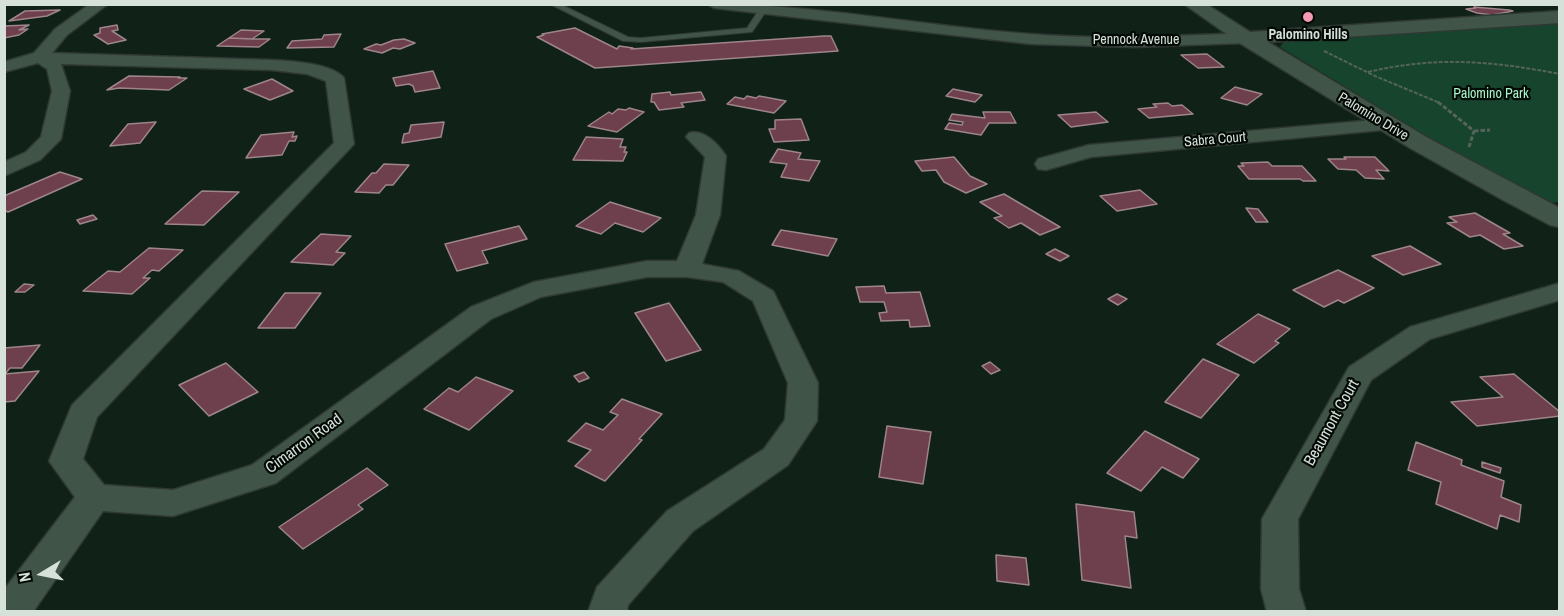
<!DOCTYPE html>
<style>
body{margin:0}
#map{position:relative;width:1564px;height:616px;overflow:hidden;background:#102117;font-family:"Archivo Narrow",sans-serif}
canvas{display:block}
.frame{position:absolute;inset:0;border:6px solid #d6e1da;pointer-events:none}
.north{position:absolute;left:12px;top:544px;width:60px;height:60px;-webkit-text-stroke:4px #030905;paint-order:stroke;rotate:260deg;font-size:16px;font-weight:700;line-height:24px;text-align:center;color:#d6e1da}
.north::after{content:'';display:block;margin:auto;width:21px;height:27px;background:#d6e1da;clip-path:polygon(50% 0,100% 100%,50% 72%,0 100%)}
</style>
<div id="map">
<canvas width="1564" height="616"></canvas>
<div class="frame"></div>
<div class="north">N</div>
</div>
<script>
const ctx = document.querySelector('canvas').getContext('2d');
ctx.lineJoin = 'round';
function fillPath(path, color) { ctx.fillStyle = color; ctx.fill(path, 'evenodd'); }
function stroke(path, color, width, dash) { ctx.strokeStyle = color; ctx.lineWidth = width; ctx.lineCap = dash ? 'butt' : 'round'; ctx.setLineDash(dash || []); ctx.stroke(path); }
function drawText(font, color, halo, rows, align = 'center') {
  ctx.font = font + ' "Archivo Narrow",sans-serif'; ctx.lineWidth = 4.5; ctx.setLineDash([]); ctx.textBaseline = 'middle'; ctx.strokeStyle = halo; ctx.fillStyle = color; for (const [text, x, y, turn = 0] of rows) {
    ctx.save(); ctx.translate(x, y); ctx.rotate((+turn || 0) * Math.PI / 180); ctx.textAlign = isNaN(turn) ? turn : align; if (halo) ctx.strokeText(text, 0, 0); ctx.fillText(text, 0, 0); ctx.restore();
  }
}
fillPath(new Path2D(`
 M1559,21V202L1552,203L1443,146L1280,47L1286,39Z`), '#17442d');
const building = new Path2D(`
 M1474,7L1509,10L1513,11L1492,15L1477,13L1466,9L1476,8Z
 M60,10L47,16L9,21L25,11Z
 M29,25L19,30L28,29L19,35L4,38V26Z
 M117,25L118,30L112,31L126,40L108,44L94,35L100,33V28Z
 M575,28L617,49L619,46L633,48L631,49L824,36H831L838,51L595,68L537,37L544,35L542,34Z
 M241,30L264,31L252,39L229,38Z
 M341,34L334,47L287,48L292,41L322,39L324,35Z
 M229,38L252,39H270L259,47L217,46Z
 M404,39L415,43L400,49L393,48L382,53L364,49L376,44L381,45L394,40Z
 M1207,54L1224,67L1198,68L1181,55Z
 M433,71L440,88L415,92L413,86L409,84L396,86L393,78Z
 M129,76L180,77L178,78H187L169,90L119,88L107,90Z
 M272,79L293,91L270,100L244,89Z
 M1235,87L1262,94L1247,105L1221,98Z
 M953,89L982,95L975,102L946,96Z
 M670,92L671,95L701,92L705,100L681,103L684,107L659,110L654,102H651L652,94Z
 M747,96L756,98L759,96L786,101L774,113L727,104L735,97L744,99Z
 M1168,103L1172,106L1182,105L1193,114L1149,118L1138,109L1157,107L1153,104Z
 M629,108L644,112L617,132L588,126L609,112L612,114L618,109L626,110Z
 M983,112H1010L1016,123H989L981,135L945,129L949,123L962,125L963,122L949,120L952,114L985,118Z
 M1096,112L1108,122L1071,127L1058,115Z
 M801,119L809,140L774,142L769,129H775V120Z
 M156,122L140,143L110,146L128,124Z
 M444,122L441,137L402,143L404,134L409,133L411,125Z
 M294,132L292,137L297,136L295,141H289L282,155L246,158L261,135Z
 M586,137L623,139L620,147H626L624,152H627L623,161L573,160Z
 M778,149L801,153L798,159L820,161L809,181L781,177L787,164L770,162Z
 M954,157L970,176L987,184L966,193L944,182L936,170L922,171L915,161Z
 M1344,157H1375L1389,171L1376,170L1384,179L1365,178L1356,170L1338,169L1328,159H1346Z
 M1268,162L1272,166H1302L1316,181H1303L1300,179H1249L1238,166H1244L1241,163Z
 M384,164L409,165L393,185H386L379,193L355,192L372,173H376Z
 M60,172L82,179L8,212L4,210V196Z
 M1140,190L1157,204L1117,211L1100,196Z
 M202,191L239,192L204,225L165,224Z
 M1004,194L1060,227L1040,235L1021,223L1009,228L994,218L1002,216L980,202Z
 M610,202L661,218L643,232L615,223L601,234L576,226Z
 M1246,208L1258,209L1268,222H1256Z
 M1475,213L1510,233L1503,234L1523,246L1504,249L1480,235L1470,237L1447,223L1457,222L1449,217Z
 M93,215L97,219L80,224L77,220Z
 M519,226L527,239L482,251L488,263L457,271L445,244Z
 M781,230L837,239L828,256L772,245Z
 M321,234L351,236L336,252L345,253L333,265L291,262Z
 M1410,246L1441,264L1403,275L1372,256Z
 M149,248L183,250L159,271L152,270L143,278H150L132,294L83,291L108,271L120,272Z
 M1055,249L1069,256L1060,261L1046,254Z
 M1338,270L1374,288L1344,303L1338,300L1324,307L1293,290Z
 M24,284L34,285L25,292H15Z
 M884,286L886,293L920,292L930,326L910,327L909,320L881,321L879,313L887,312L884,302H860L856,287Z
 M285,293H321L295,328H258Z
 M1117,294L1127,299L1118,305L1108,299Z
 M669,303L701,350L666,361L635,313Z
 M1258,314L1290,329L1275,341L1279,343L1254,363L1217,344Z
 M40,345L22,368H10L5,374L39,371L15,401L4,402V348Z
 M1203,359L1239,375L1201,418L1165,402Z
 M990,362L1000,370L991,374L982,366Z
 M226,363L258,392L209,416L179,385Z
 M584,372L589,378L579,382L574,376Z
 M1514,374L1560,412V416L1477,426L1451,402L1503,397L1480,377Z
 M476,377L513,391L469,430L424,409L449,388L458,392Z
 M622,399L662,414L639,439L642,440L605,481L575,466L591,450L568,441L586,423L603,430L618,415L610,412Z
 M887,426L931,432L923,484L879,477Z
 M1145,431L1199,459L1183,478L1162,467L1141,491L1107,473Z
 M1416,442L1462,460L1461,465L1504,481L1501,497L1521,505L1519,522L1500,515L1497,529L1436,504L1441,482L1408,470Z
 M1482,462L1501,468L1500,473L1482,467Z
 M367,468L388,485L358,505L363,509L303,549L279,527Z
 M1076,504L1134,512L1137,538L1125,536L1131,588L1082,580Z
 M996,555L1026,558L1029,585L997,581Z`);
fillPath(building, '#6e3f4c');
stroke(building, '#9d858b', 1.5);
const service = new Path2D(`
 M550,4H560L628,37L641,38L747,28L760,8L767,10L752,32L641,42L623,41Z`);
const minor = new Path2D(`
 M90,4H108L67,35L52,53L272,60C290,61 332,63 344,78L354,144L97,417L83,459L104,485L173,490L252,465L471,307L534,282L647,261H677L696,215L705,157L686,137L689,133C704,129 718,144 726,156L720,215L702,264L739,271L773,291L818,383L817,421L788,465L693,531L628,605L627,612H588L597,587L667,511L764,449L785,420L788,383L753,301L723,282L687,277H647L541,297L491,319L276,483L173,516L103,511L33,612H4V590L75,497L49,461L72,405L334,143L326,81L307,74L272,70L61,64L70,91L61,139L40,160L4,176V162L26,152L41,137L52,91L47,69L38,63L4,72V62L34,53L55,29Z
 M707,4C815,4 922,26 1030,34C1102,40 1174,36 1245,33L1253,38L1245,43L1134,47L1031,44L714,8Z
 M1386,119L1393,121L1396,125L1393,129L1091,157L1046,170L1038,169L1035,164L1038,159L1089,145Z
 M1560,283V300L1430,339L1371,380L1298,519L1299,589L1306,612H1267L1261,589L1262,519L1349,367L1410,327Z`);
const tertiary = new Path2D(`
 M1184,4H1206L1250,32L1560,11V23L1268,42L1428,138L1560,208V227L1550,225L1503,200L1410,148L1238,42Z`);
stroke(service, '#2f3933', 2);
stroke(minor, '#2f3933', 3);
stroke(tertiary, '#2f3933', 3);
stroke(new Path2D(`
 M1324,51L1375,76L1440,103
 M1368,72C1436,56 1492,61 1560,74`), '#55645b', 2, [4, 1.5]);
stroke(new Path2D(`
 M1438,102L1474,131L1469,147
 M1474,131L1490,130`), '#55645b', 3, [4.5, 2]);
fillPath(service, '#415448');
fillPath(minor, '#415448');
fillPath(tertiary, '#415448');
for (const [x, y, r, color] of [
 [1308,17,6,"#f19ab1"]
]) { const dot = new Path2D(); dot.arc(x, y, r, 0, 2 * Math.PI); ctx.fillStyle = color; ctx.fill(dot); stroke(dot, '#030905', 2); }
drawText('bold 14px', '#d6e1da', '#030905', [
 ["Palomino Hills",1308,35]
]);
drawText('14px', '#d6e1da', '#030905', [
 ["Pennock Avenue",1136,40],
 ["Palomino Drive",1373,117,31],
 ["Sabra Court",1215,140,-5]
]);
drawText('14px', '#a8f5c8', '#030905', [
 ["Palomino Park",1491,94]
]);
drawText('16px', '#d6e1da', '#030905', [
 ["Beaumont Court",1332,423,-61],
 ["Cimarron Road",304,444,-36]
]);
</script>
